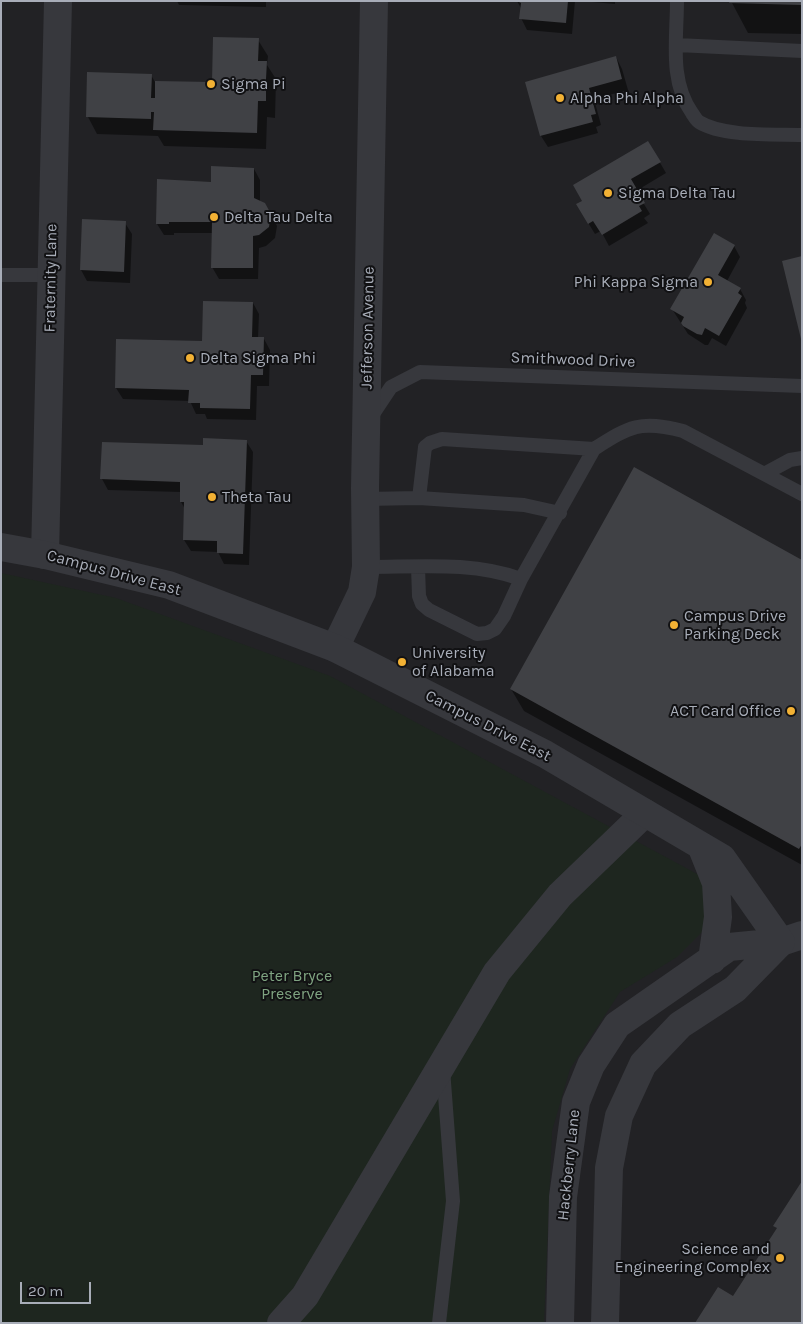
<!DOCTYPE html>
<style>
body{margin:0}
#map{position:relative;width:803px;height:1324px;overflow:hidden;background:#161618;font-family:Karla,sans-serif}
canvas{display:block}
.frame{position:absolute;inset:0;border:2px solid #a8adb8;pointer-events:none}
.scale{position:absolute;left:20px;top:1282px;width:71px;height:22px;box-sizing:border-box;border:2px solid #a8adb8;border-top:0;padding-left:6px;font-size:15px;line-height:18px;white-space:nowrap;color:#a8adb8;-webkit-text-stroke:4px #111113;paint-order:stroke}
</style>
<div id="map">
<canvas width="803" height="1324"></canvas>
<div class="frame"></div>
<div class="scale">20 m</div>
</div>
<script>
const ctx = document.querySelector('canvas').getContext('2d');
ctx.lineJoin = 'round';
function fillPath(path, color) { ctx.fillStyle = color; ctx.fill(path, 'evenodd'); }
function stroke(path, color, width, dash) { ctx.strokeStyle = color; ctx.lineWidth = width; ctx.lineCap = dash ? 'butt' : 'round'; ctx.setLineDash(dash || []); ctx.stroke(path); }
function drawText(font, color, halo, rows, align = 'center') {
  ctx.font = font + ' Karla,sans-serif'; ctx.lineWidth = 4; ctx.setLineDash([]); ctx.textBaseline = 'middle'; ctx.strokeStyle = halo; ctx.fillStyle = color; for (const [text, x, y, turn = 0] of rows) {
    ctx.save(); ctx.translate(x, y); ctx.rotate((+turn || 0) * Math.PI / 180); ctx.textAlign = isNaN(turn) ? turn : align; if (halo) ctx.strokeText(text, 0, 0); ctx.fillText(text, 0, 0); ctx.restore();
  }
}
fillPath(new Path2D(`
 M1,1H802V1323H1Z`), '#222225');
fillPath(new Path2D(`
 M1,573L116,598L330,676L699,875L711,904L704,930L677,957L620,992L570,1069L552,1131L544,1323H1Z`), '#1e261f');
fillPath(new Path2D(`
 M177,1H266V7L179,5Z
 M517,1H575L572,34L527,30L521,18L522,10Z
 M581,1H615V4Z
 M731,1H802V34L748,33Z
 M258,40L268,56L267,65L276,79L275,118L267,117L266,149L164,146L158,136L97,134L88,117L89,73L151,75L155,82L214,83Z
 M616,57L622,69L628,90L594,99L601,125L596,127L598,133L548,147L541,136L526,83Z
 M648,142L666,173L636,191L650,214L644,218L648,223L609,246L601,231L595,234L584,216Z
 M254,169L260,180V202L265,204L277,226L275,238L266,246L259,248L258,279H219L212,267L213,233H174V235H164L157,224L212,184Z
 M125,223L132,234L130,283L87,281L81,270Z
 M734,246L740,257L727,281L740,289L746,300L745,303L747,308L726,346L712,338L708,345H705L688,334L672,309Z
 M253,303L259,314L258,338L264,339L270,350L269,386H257L256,420L207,419L205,414H196L190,401L123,399L116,388L203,342Z
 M246,441L253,452L249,565L224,564L218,552L191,551L184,540L185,509L181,502V492L108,490L102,479L204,447Z
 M802,561V865L524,711L511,689Z`), '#0007');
fillPath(new Path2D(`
 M517,1H568L566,23L519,19L521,3Z
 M730,1H802V5L729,3Z
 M213,37L259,38L258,61H267L266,79V101H258L257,133L153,130L154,112H151V119L86,117L87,72L152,74L151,98H155V81L212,82Z
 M616,56L622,79L589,88L596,114L591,115L593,122L540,136L525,82Z
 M648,141L661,162L631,179L645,203L639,206L642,211L602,235L593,221L588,224L576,204L582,201L573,185Z
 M211,166L254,168V198L265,203L271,214L269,227L259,235L253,236V268H211L212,222H169V224H156L157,179L211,182Z
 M82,219L126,221L124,272L80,270Z
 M714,233L735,245L718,275L741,288L738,293L742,296L719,336L705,328L702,335L697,334L683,326L681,323L684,317L670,309Z
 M802,256V338L801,339L782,261Z
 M203,301L253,302L252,337H264L263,375H251L250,409L200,408V403H188L189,390L115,388L116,339L202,341Z
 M203,438L247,440L243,554L217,553V541L183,540L184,502H180V482L100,479L102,442L203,445Z
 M634,467L802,560V844L799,849L510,689Z
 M802,1181V1320L800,1323H695L718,1287L733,1296L777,1228L773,1226Z`), '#404145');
stroke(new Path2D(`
 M677,1C677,39 669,81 692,113C694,116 696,120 699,122C723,137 774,134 802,135
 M677,45L802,51
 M1,275H50
 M371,417L391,387L420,372L802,386
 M594,449C630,426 640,420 683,431L802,494
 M766,473L790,460L802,458
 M419,498L524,505L560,513
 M365,499L419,498L425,447L430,443L442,439L594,449L521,579L504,616L495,629L487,633L477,634L429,610L422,604L419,596L418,567
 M366,567C418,567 472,561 521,579
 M439,1323L453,1201L443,1069`), '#37383d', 14);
stroke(new Path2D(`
 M45,555L58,1
 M335,648L362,592L366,567L365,488L374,1
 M781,942L802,935
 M281,1323L305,1296L497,972L560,895L645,813`), '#37383d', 28);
stroke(new Path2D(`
 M1,547L45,555L169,585L335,648L545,754L722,858L781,942
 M702,848L716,883L718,917L712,960
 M560,1323L563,1197L576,1102L591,1065L617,1025L729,947L781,942
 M605,1323L609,1168L619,1116L643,1064L680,1025L735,989L781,942`), '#37383d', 28);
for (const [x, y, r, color] of [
 [211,84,5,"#f2b134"],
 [560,98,5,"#f2b134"],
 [608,193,5,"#f2b134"],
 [214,217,5,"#f2b134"],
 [708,282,5,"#f2b134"],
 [190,358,5,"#f2b134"],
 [212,497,5,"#f2b134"],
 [674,625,5,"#f2b134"],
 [402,662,5,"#f2b134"],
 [791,711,5,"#f2b134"],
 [780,1258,5,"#f2b134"]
]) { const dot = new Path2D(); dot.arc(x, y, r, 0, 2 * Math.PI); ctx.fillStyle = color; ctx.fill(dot); stroke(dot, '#111113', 2); }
drawText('16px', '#a8adb8', '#111113', [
 ["Sigma Pi",221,84],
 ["Alpha Phi Alpha",570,98],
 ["Sigma Delta Tau",618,193],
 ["Delta Tau Delta",224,217],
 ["Phi Kappa Sigma",698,282,"right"],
 ["Delta Sigma Phi",200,358],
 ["Theta Tau",222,497],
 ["Campus Drive",684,616],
 ["Parking Deck",684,634],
 ["University",412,653],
 ["of Alabama",412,671],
 ["ACT Card Office",781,711,"right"],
 ["Science and",770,1249,"right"],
 ["Engineering Complex",770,1267,"right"]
], 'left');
drawText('16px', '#a8adb8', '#111113', [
 ["Fraternity Lane",51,278,-89],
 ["Jefferson Avenue",368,328,-89],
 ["Smithwood Drive",573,360,2],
 ["Campus Drive East",114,573,15],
 ["Campus Drive East",488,726,27],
 ["Hackberry Lane",569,1165,-84]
]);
drawText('16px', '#7fa381', '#111113', [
 ["Peter Bryce",292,976],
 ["Preserve",292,994]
]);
</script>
